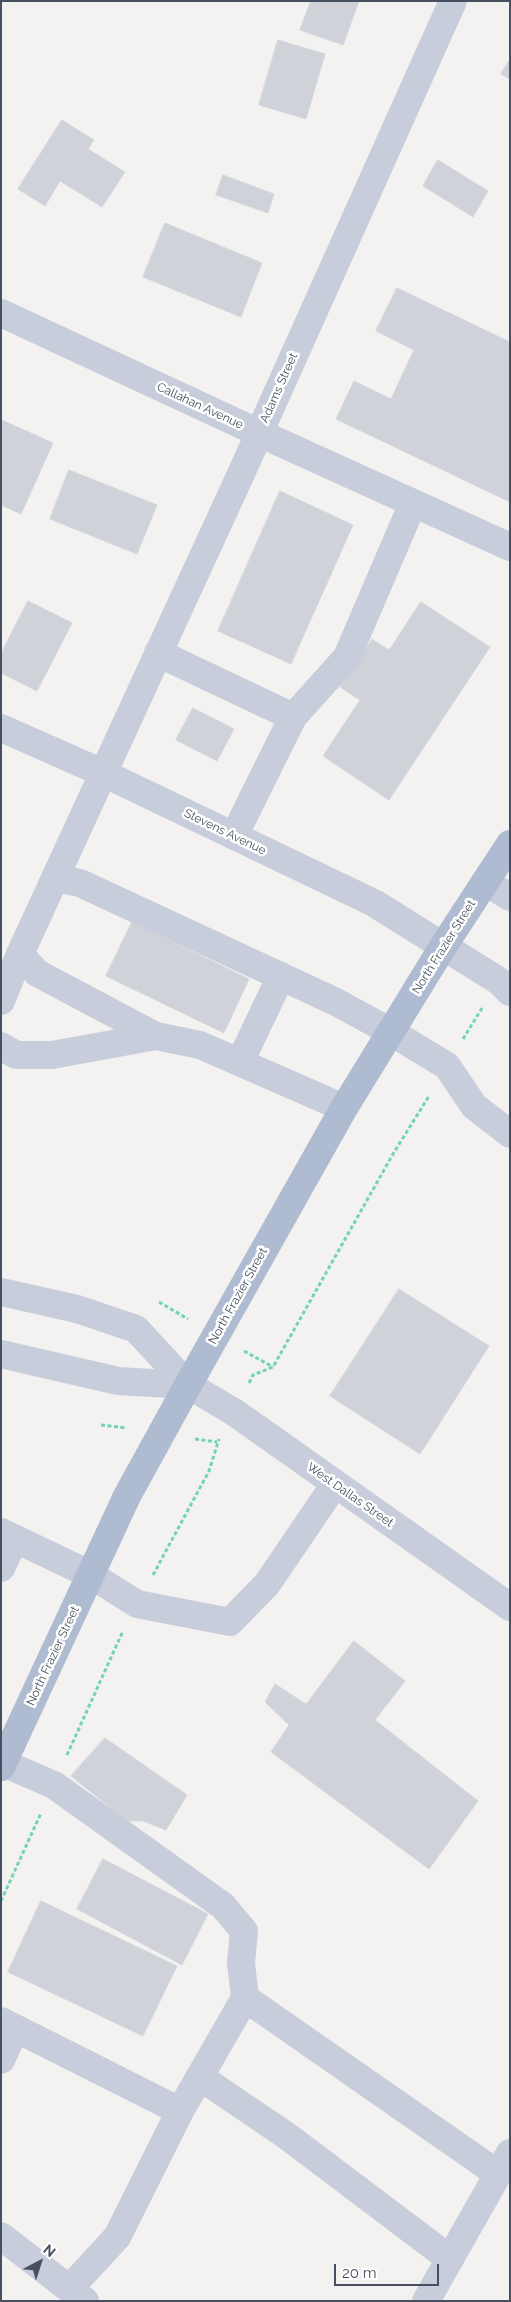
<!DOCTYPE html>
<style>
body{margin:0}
#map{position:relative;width:511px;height:2302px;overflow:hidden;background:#f4f2f1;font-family:Raleway,sans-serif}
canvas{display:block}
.frame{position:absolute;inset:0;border:2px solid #475060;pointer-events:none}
.north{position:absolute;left:15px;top:2237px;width:50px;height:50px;-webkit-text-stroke:4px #fff;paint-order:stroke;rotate:40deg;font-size:14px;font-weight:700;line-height:20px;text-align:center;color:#475060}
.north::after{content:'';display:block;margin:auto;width:18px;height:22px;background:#475060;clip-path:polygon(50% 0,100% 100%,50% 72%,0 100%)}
.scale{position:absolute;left:334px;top:2264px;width:105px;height:22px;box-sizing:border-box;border:2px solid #475060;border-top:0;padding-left:6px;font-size:15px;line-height:18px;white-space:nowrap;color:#475060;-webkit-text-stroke:4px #fff;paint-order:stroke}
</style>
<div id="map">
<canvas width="511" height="2302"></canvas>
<div class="frame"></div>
<div class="north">N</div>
<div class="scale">20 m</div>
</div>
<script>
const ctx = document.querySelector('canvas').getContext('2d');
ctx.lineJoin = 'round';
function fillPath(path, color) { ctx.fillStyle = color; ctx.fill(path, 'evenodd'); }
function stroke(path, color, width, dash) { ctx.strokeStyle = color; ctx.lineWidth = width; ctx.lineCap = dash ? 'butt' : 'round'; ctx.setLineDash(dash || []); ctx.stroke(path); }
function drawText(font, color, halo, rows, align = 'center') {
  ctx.font = font + ' Raleway,sans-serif'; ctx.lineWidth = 5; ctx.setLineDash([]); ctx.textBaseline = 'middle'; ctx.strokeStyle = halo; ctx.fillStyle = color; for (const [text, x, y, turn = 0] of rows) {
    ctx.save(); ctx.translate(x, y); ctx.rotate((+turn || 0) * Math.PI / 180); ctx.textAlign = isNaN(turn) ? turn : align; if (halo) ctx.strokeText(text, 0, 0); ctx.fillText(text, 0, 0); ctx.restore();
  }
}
const building = new Path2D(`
 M311,1H359L343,45L300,30Z
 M278,40L325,54L306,119L259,105Z
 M510,59V79L501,74Z
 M62,120L94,140L88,149L125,172L102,207L60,181L45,206L18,189Z
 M438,160L488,191L473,217L423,186Z
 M223,175L274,194L268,213L216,195Z
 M165,223L262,263L241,317L143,277Z
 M397,288L510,342V502L336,419L354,381L391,399L414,350L376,331Z
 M2,420L53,443L21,514L1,505Z
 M69,470L157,505L137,554L50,519Z
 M280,491L353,525L291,664L218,631Z
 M28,601L72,623L37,691L1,673V654Z
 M421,602L490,647L389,800L323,756L360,700L340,687L372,639L389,650Z
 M193,708L234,729L217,761L176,740Z
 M132,922L249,979L224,1033L106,976Z
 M399,1289L489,1346L420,1454L330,1396Z
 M354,1641L405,1681L375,1720L478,1801L429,1869L271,1752L289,1725L265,1702L275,1684L306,1704Z
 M105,1738L187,1795L166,1830L143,1821H127L71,1776Z
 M103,1859L208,1914L182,1965L77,1909Z
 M41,1901L177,1966L143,2036L8,1972Z`);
fillPath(building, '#d0d2d9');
stroke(building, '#d5d6dd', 1);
stroke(new Path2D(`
 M463,1039L482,1008
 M159,1302L188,1319
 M244,1351L273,1367
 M249,1383L253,1375L273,1367L393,1154L429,1096
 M101,1425L127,1428
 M195,1439L217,1442
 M153,1575L209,1471L219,1439
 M67,1755L123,1631
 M1,1901L41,1813`), '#73d4b5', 3, [4, 2.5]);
stroke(new Path2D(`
 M1,313L259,433L510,547
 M158,653L293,717
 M1,728L103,773L374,903L499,981L510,992
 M234,836L293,717L347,657L413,503
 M55,878L240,476L453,1
 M485,882L510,897
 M20,954L37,973L156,1036
 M1,1001L20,954L55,878L80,883L336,1002L391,1032L447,1066L474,1106L510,1134
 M1,1046L16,1055H52L156,1036L200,1045L344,1108
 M240,1062L281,976
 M1,1292L77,1309L136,1329L188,1385L234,1412L510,1607
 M1,1354L118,1381L188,1385
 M1,1532L91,1575L137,1604L230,1622L267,1584L335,1484
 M1,1568L15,1539
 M3,1763L54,1785L223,1906L244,1931L241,1963L245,1998
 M1,2021L180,2111
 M1,2060L15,2029
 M200,2077L287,2136L450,2259
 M1,2236L85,2301
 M70,2288L117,2237L180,2111L245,1998L498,2174
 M426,2301L510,2153`), '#c7cdda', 28);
stroke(new Path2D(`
 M1,1767L127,1496L188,1385L344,1108L444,945L510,844`), '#afbbd1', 28);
drawText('12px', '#475060', '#fff', [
 ["Adams Street",279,388,-66],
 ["Callahan Avenue",200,406,25],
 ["Stevens Avenue",225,832,26],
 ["North Frazier Street",444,947,-58],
 ["North Frazier Street",238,1296,-61],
 ["West Dallas Street",350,1495,35],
 ["North Frazier Street",53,1656,-65]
]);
</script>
